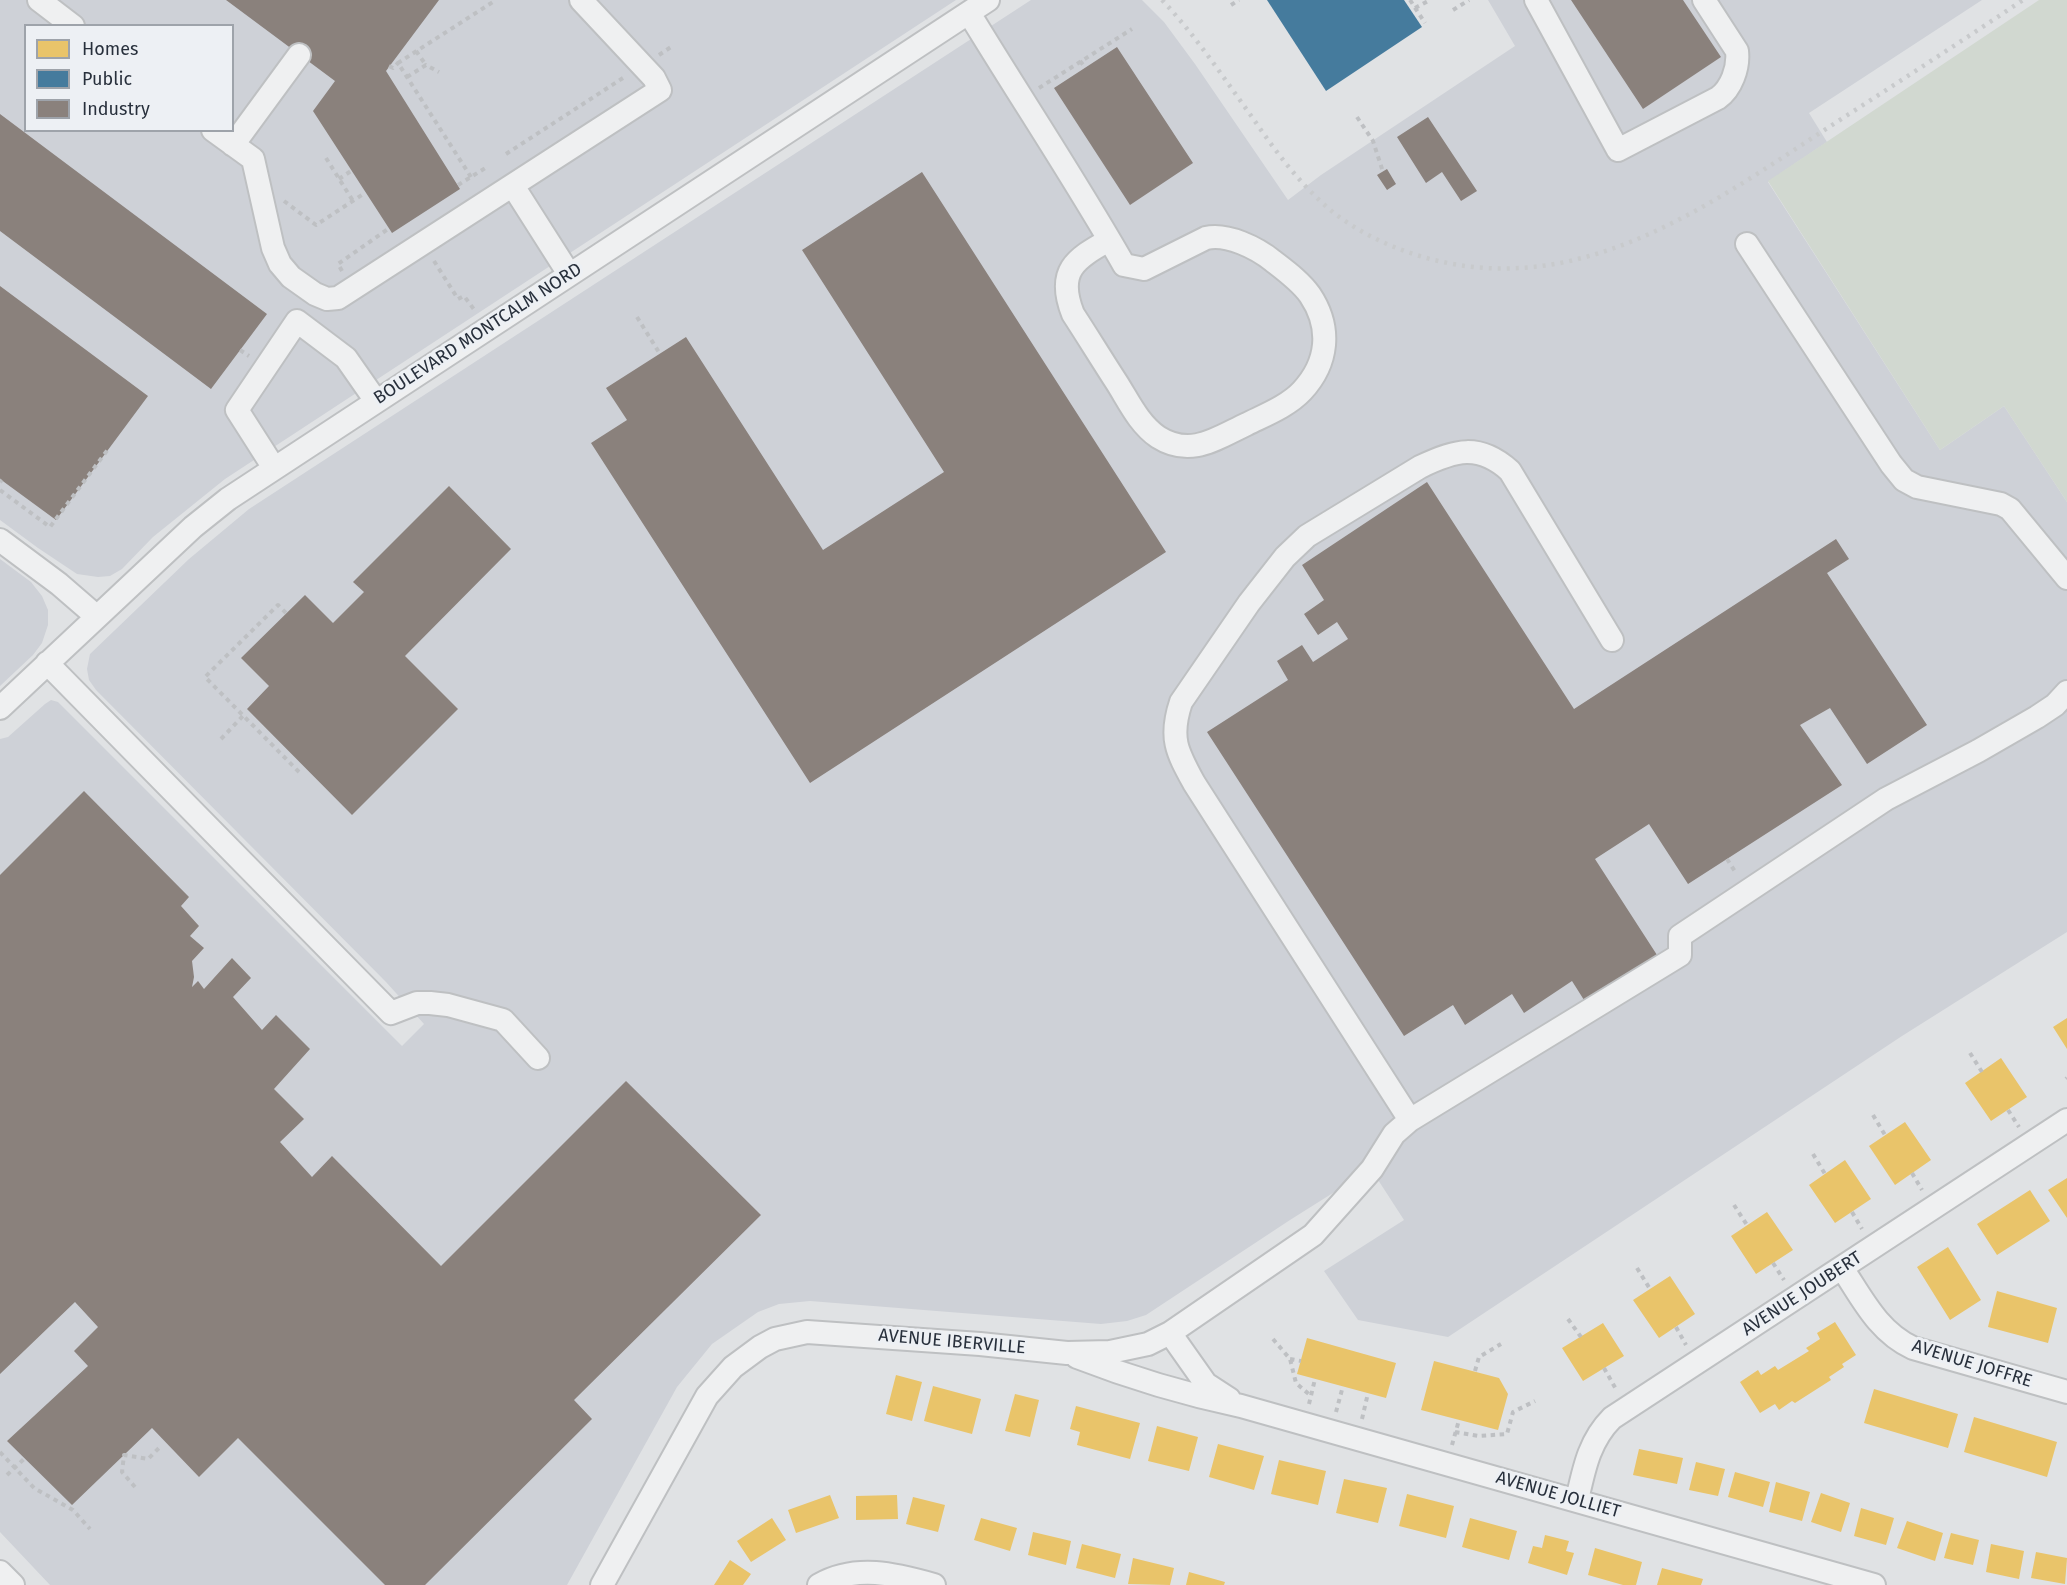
<!DOCTYPE html>
<style>
body{margin:0}
#map{position:relative;width:2067px;height:1585px;overflow:hidden;background:#e0e2e4;font-family:"Fira Sans",sans-serif}
canvas{display:block}
.legend{position:absolute;left:24px;top:24px;width:210px;height:108px;box-sizing:border-box;background:#edf0f4;border:2px solid #9ea3aa;margin:0;padding:8px 10px;list-style:none;font-size:18px;color:#28303c}
.legend li{display:flex;align-items:center;gap:12px;height:30px}
.legend b{width:30px;border:2px solid #9ea3aa}
</style>
<div id="map">
<canvas width="2067" height="1585"></canvas>
<ul class="legend">
<li><b style="height:16px;background:#e9c46a"></b>Homes</li>
<li><b style="height:16px;background:#457b9d"></b>Public</li>
<li><b style="height:16px;background:#8a817c"></b>Industry</li>
</ul>
</div>
<script>
const ctx = document.querySelector('canvas').getContext('2d');
ctx.lineJoin = 'round';
function fillPath(path, color) { ctx.fillStyle = color; ctx.fill(path, 'evenodd'); }
function stroke(path, color, width, dash) { ctx.strokeStyle = color; ctx.lineWidth = width; ctx.lineCap = dash ? 'butt' : 'round'; ctx.setLineDash(dash || []); ctx.stroke(path); }
function drawText(font, color, halo, rows, align = 'center') {
  ctx.font = font + ' "Fira Sans",sans-serif'; ctx.lineWidth = 6; ctx.setLineDash([]); ctx.textBaseline = 'middle'; ctx.strokeStyle = halo; ctx.fillStyle = color; for (const [text, x, y, turn = 0] of rows) {
    ctx.save(); ctx.translate(x, y); ctx.rotate((+turn || 0) * Math.PI / 180); ctx.textAlign = isNaN(turn) ? turn : align; if (halo) ctx.strokeText(text, 0, 0); ctx.fillText(text, 0, 0); ctx.restore();
  }
}
fillPath(new Path2D(`
 M0,0H956L225,479L153,537L122,569L110,576L98,577L77,574L38,548L0,520ZM26,26H232V130H26Z
 M1031,0H1142L1164,22L1195,64L1288,200L1321,175L1515,46L1488,0H1982L1809,113L1827,142L1768,182L1940,450L2004,406L2067,502V932L1902,1036L1448,1337L1358,1320L1324,1271L1404,1220L1371,1169L1290,1220L1146,1315L1127,1321L1101,1324L810,1301L779,1304L758,1312L712,1344L677,1387L567,1585H50L0,1532V739L8,737L45,704L51,700L58,702L402,1046L424,1024L386,982L96,690L89,680L87,669L90,654L189,559L249,509Z
 M0,559L31,582L42,596L48,610V625L42,643L33,655L0,686Z`), '#ced1d7');
fillPath(new Path2D(`
 M2039,0H2067V502L2004,406L1940,450L1768,181Z`), '#d1d8d0');
fillPath(new Path2D(`
 M2067,1018V1049L2053,1027Z
 M2001,1058L2027,1097L1991,1121L1965,1083Z
 M1905,1122L1931,1160L1895,1185L1869,1146Z
 M1845,1160L1871,1199L1835,1223L1809,1185Z
 M2067,1178V1218L2048,1190Z
 M2030,1190L2050,1221L1997,1255L1977,1224Z
 M1767,1212L1793,1250L1756,1274L1731,1236Z
 M1948,1247L1981,1300L1950,1320L1917,1267Z
 M1670,1276L1695,1314L1659,1338L1633,1300Z
 M1997,1291L2057,1308L2048,1343L1988,1327Z
 M1835,1322L1856,1355L1842,1364L1844,1367L1829,1377L1831,1380L1795,1403L1792,1401L1779,1410L1775,1404L1760,1413L1740,1382L1758,1370L1761,1375L1775,1366L1778,1370L1809,1351L1806,1348L1820,1339L1817,1333Z
 M1603,1323L1624,1356L1583,1381L1562,1348Z
 M1307,1338L1396,1363L1386,1398L1297,1374Z
 M1434,1361L1499,1378L1508,1394L1498,1430L1421,1410Z
 M896,1375L922,1382L912,1421L886,1414Z
 M933,1386L981,1399L972,1434L924,1421Z
 M1874,1389L1958,1414L1948,1448L1864,1423Z
 M1015,1394L1039,1400L1030,1437L1005,1431Z
 M1076,1406L1140,1423L1130,1459L1077,1445L1080,1432L1070,1429Z
 M1974,1417L2057,1442L2047,1477L1964,1452Z
 M1157,1426L1198,1437L1189,1471L1148,1461Z
 M1218,1444L1264,1456L1254,1490L1209,1477Z
 M1639,1449L1683,1458L1677,1484L1633,1475Z
 M1279,1460L1326,1471L1318,1505L1271,1494Z
 M1696,1462L1725,1469L1718,1496L1689,1490Z
 M1735,1472L1770,1482L1763,1507L1728,1497Z
 M1344,1479L1387,1488L1378,1523L1336,1513Z
 M1776,1482L1810,1492L1802,1521L1769,1512Z
 M1821,1493L1850,1503L1841,1532L1811,1522Z
 M1407,1494L1454,1506L1446,1538L1399,1526Z
 M830,1495L839,1518L796,1533L788,1510Z
 M897,1495L898,1519L856,1520V1496Z
 M913,1497L945,1505L938,1532L906,1524Z
 M1861,1508L1894,1518L1886,1545L1854,1536Z
 M772,1518L786,1540L751,1562L737,1541Z
 M981,1518L1017,1528L1010,1551L974,1540Z
 M1470,1518L1517,1531L1509,1560L1462,1547Z
 M1907,1521L1943,1533L1935,1561L1897,1548Z
 M1033,1532L1071,1541L1066,1565L1028,1555Z
 M1951,1533L1979,1540L1973,1565L1944,1558Z
 M1545,1535L1569,1541L1566,1551L1574,1553L1567,1575L1528,1563L1533,1546L1542,1548Z
 M1082,1544L1121,1554L1115,1578L1076,1568Z
 M1991,1544L2024,1551L2019,1579L1986,1572Z
 M1595,1548L1642,1562L1636,1585H1623L1588,1575Z
 M2036,1552L2067,1558L2065,1584L2031,1578Z
 M1133,1558L1174,1568L1170,1585L1128,1584Z
 M730,1560L751,1574L743,1585H714Z
 M1662,1568L1703,1579L1701,1585H1657Z
 M1189,1572L1225,1582L1224,1585H1186Z`), '#e9c46a');
fillPath(new Path2D(`
 M1267,0H1404L1422,27L1326,91Z`), '#457b9d');
fillPath(new Path2D(`
 M226,0H439L386,71L460,189L392,233L313,111L335,81Z
 M1571,0H1683L1721,57L1643,109Z
 M1117,47L1193,163L1130,205L1054,88Z
 M0,114L267,314L211,389L0,231Z
 M1428,117L1477,191L1461,201L1442,172L1426,183L1397,137Z
 M1387,169L1396,184L1387,190L1377,175Z
 M922,172L1166,552L810,783L591,443L627,420L606,388L686,337L823,550L944,472L802,250Z
 M0,286L148,396L56,520L0,479Z
 M1427,482L1574,709L1836,539L1849,559L1827,573L1927,725L1867,764L1830,708L1800,725L1842,785L1688,884L1649,824L1595,859L1657,955L1584,1000L1572,981L1524,1013L1512,994L1465,1025L1453,1005L1404,1036L1207,732L1288,680L1277,661L1302,645L1313,662L1348,639L1337,622L1318,635L1304,614L1324,600L1302,565Z
 M449,486L511,549L405,656L458,709L352,815L247,709L269,686L241,658L305,595L333,623L364,592L353,582Z
 M84,791L189,897L181,906L199,926L190,936L204,948L192,961L194,977L192,987L198,981L204,989L232,958L251,978L233,997L262,1030L276,1015L310,1049L274,1089L304,1119L280,1142L312,1177L332,1156L441,1266L626,1081L761,1215L574,1400L592,1419L425,1585H385L238,1438L199,1477L152,1428L72,1505L7,1441L88,1366L74,1351L98,1327L75,1302L0,1374V875Z`), '#8a817c');
const minor = new Path2D(`
 M39,0L73,26
 M1536,0L1618,150L1718,98C1731,89 1739,68 1737,51L1704,0
 M969,13C1020,97 1075,179 1124,265L1144,269L1206,238C1227,233 1257,248 1273,261C1286,271 1301,282 1310,295C1332,328 1328,363 1302,391C1288,406 1265,415 1247,424C1217,438 1191,458 1158,437C1139,424 1129,402 1117,383C1102,360 1088,337 1073,314C1056,271 1075,259 1109,240
 M213,130L253,159L273,248L280,264L291,277L315,294L327,299L338,298L660,90L654,78L581,0
 M233,145L299,55
 M513,186L569,274
 M1747,244L1891,464L1904,480L1917,487L2001,504L2010,509L2067,578
 M274,468L237,410L297,321L346,358L376,401
 M0,540L59,584L96,616
 M47,663L391,1013L417,1003H430L448,1005L503,1020L538,1058
 M0,708L193,527L228,499L988,0
 M1410,1120L1194,783C1177,752 1169,738 1181,702L1249,603L1285,557L1307,536L1420,467C1455,450 1479,443 1510,471L1612,640
 M1842,1268C1862,1298 1878,1332 1913,1348L2067,1392
 M1170,1333L1206,1384L1229,1399
 M1077,1357C1131,1378 1184,1394 1241,1406L1874,1585
 M1577,1500C1584,1469 1589,1441 1612,1418L2067,1120
 M0,1572L13,1585
 M602,1585L707,1396L733,1367L760,1347L775,1339L807,1332L980,1344L1067,1353L1110,1352L1148,1344L1170,1333L1313,1235L1372,1169L1394,1134L1410,1120L1680,955V936L1886,799L1978,751L2037,717L2055,705L2067,692
 M819,1585C856,1564 895,1574 934,1585`);
stroke(minor, '#bec0c2', 26);
stroke(new Path2D(`
 M1410,0L1425,23
 M1231,5L1239,0
 M1415,8L1430,0
 M1453,10L1469,0
 M416,51L426,65
 M659,55L674,45
 M1080,61L1085,67
 M389,66L393,68L398,63
 M407,77L426,65L439,72
 M1039,88L1132,29
 M1357,117L1373,141L1383,172
 M506,154L626,76
 M326,158L353,201
 M471,177L398,63L496,0
 M339,179L351,171
 M458,185L487,167
 M284,201L316,225L365,193
 M434,261L458,299L464,296L476,312
 M342,271L338,264L388,229
 M637,317L660,354
 M240,350L249,356
 M0,482L2,480
 M0,490L50,527L109,448
 M286,613L278,605L205,677L301,774
 M221,739L243,716
 M1727,859L1736,873
 M1970,1053L1982,1072
 M2066,1079L2067,1078
 M2008,1110L2019,1127
 M1873,1115L1885,1135
 M1813,1154L1825,1174
 M1912,1173L1922,1190
 M1734,1205L1747,1225
 M1852,1212L1862,1229
 M1773,1263L1784,1280
 M1637,1268L1650,1289
 M1568,1319L1581,1337
 M1676,1327L1686,1345
 M1273,1339L1290,1359L1296,1383L1311,1396
 M1290,1359L1301,1361
 M1604,1368L1617,1391
 M1475,1371L1479,1357L1501,1344
 M1309,1404L1315,1379
 M1336,1412L1343,1386
 M1362,1419L1368,1393
 M1455,1432L1479,1436L1507,1434L1513,1412L1535,1401
 M1452,1445L1459,1420
 M0,1452L34,1488L73,1510L90,1529
 M7,1475L24,1459
 M135,1487L122,1472L124,1455L148,1459L159,1448`), '#bec0c3', 4, [4.5, 4.5]);
stroke(minor, '#eff0f1', 22);
stroke(new Path2D(`
 M1162,0C1196,36 1223,77 1252,117C1276,152 1301,186 1334,213C1365,237 1405,254 1443,262C1589,294 1714,202 1829,127C1894,85 1959,43 2023,0`), '#c8cacc', 4.5, [3, 6]);
drawText('18px', '#28303c', '#edf0f4', [
 ["BOULEVARD MONTCALM NORD",478,334,-33],
 ["AVENUE JOUBERT",1802,1294,-33],
 ["AVENUE IBERVILLE",952,1342,5],
 ["AVENUE JOFFRE",1972,1364,17],
 ["AVENUE JOLLIET",1558,1495,16]
]);
</script>
